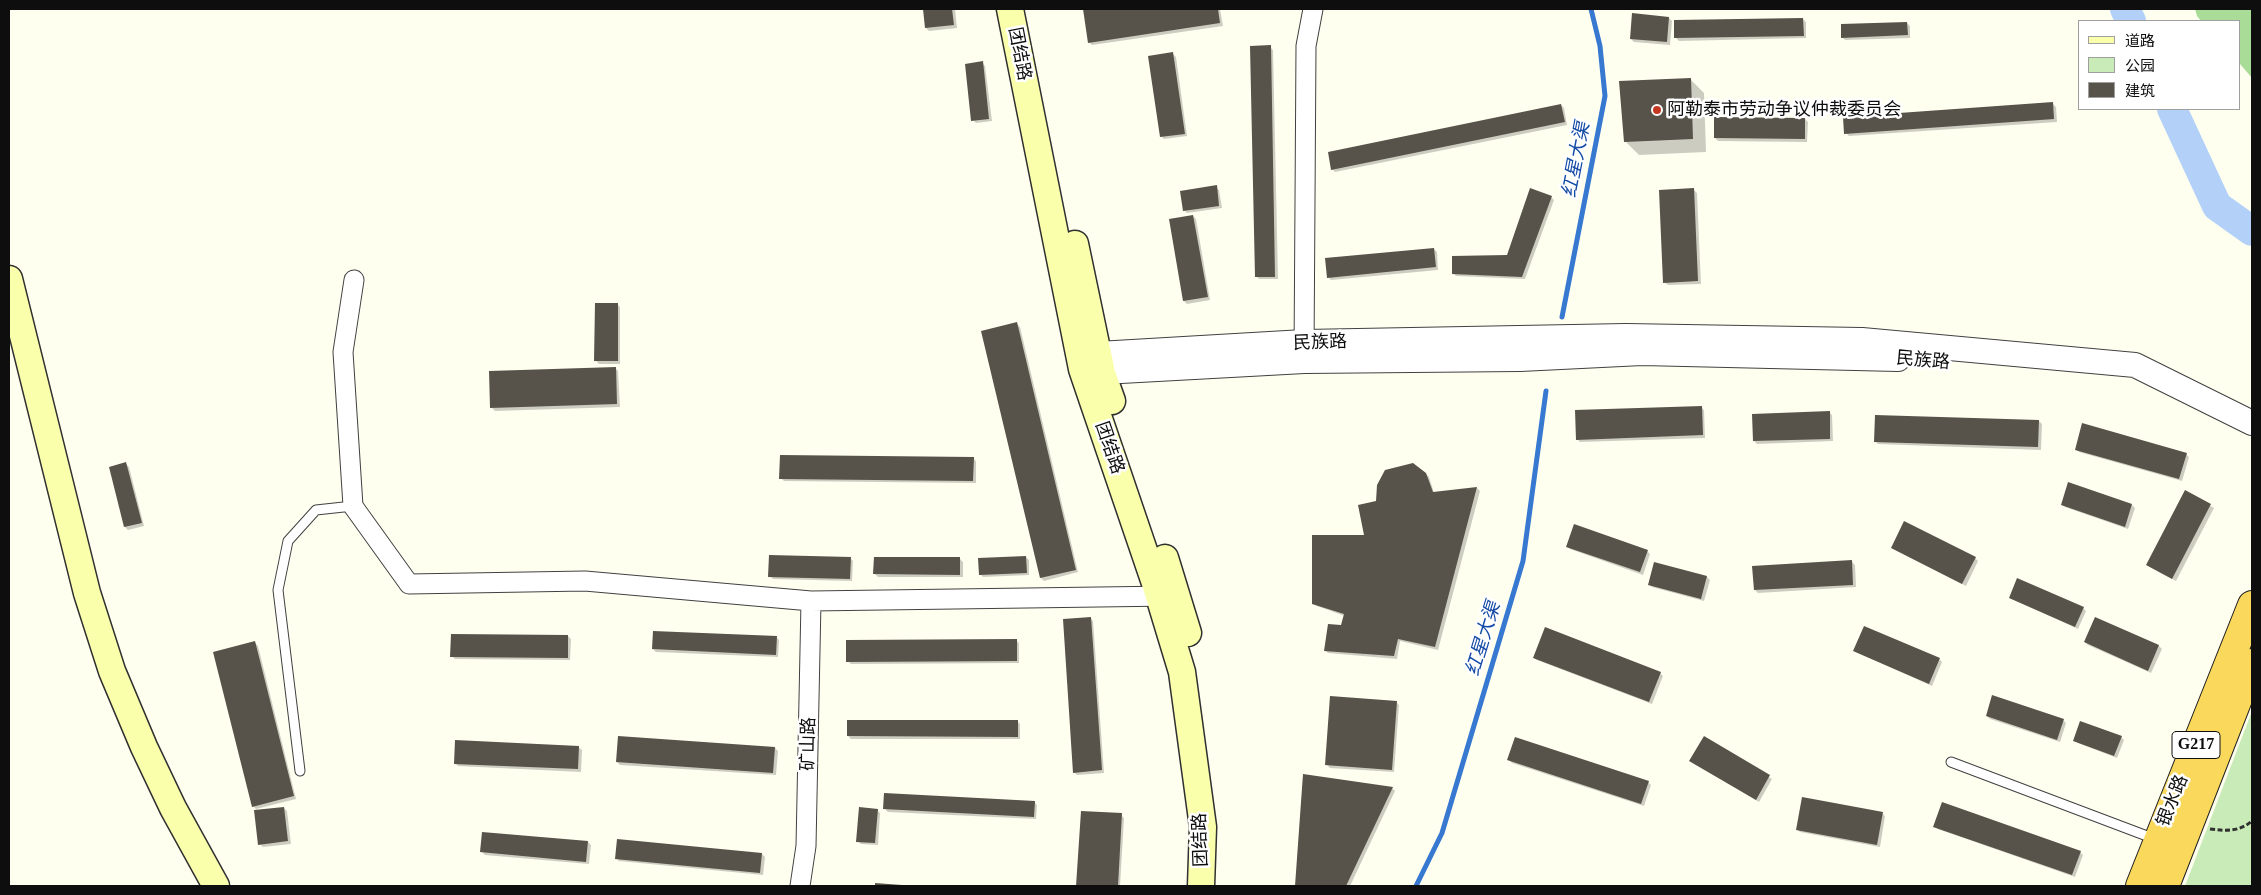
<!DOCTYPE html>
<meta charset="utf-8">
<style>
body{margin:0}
#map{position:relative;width:2261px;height:895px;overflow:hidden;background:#fffff0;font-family:"Times New Roman","Noto Sans SC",serif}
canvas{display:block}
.frame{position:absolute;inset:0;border:10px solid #0e0e0e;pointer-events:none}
.legend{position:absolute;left:2078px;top:20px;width:162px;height:90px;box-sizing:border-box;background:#fff;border:1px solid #9f9f9f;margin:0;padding:6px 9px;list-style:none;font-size:15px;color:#0e0e0e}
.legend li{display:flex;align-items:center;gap:10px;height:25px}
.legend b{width:25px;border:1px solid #9f9f9f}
</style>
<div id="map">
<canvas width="2261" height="895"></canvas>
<div class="frame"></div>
<ul class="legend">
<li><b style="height:6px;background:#f9ffab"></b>道路</li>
<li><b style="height:14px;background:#c9ebb8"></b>公园</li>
<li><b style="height:14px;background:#57524a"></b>建筑</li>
</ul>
</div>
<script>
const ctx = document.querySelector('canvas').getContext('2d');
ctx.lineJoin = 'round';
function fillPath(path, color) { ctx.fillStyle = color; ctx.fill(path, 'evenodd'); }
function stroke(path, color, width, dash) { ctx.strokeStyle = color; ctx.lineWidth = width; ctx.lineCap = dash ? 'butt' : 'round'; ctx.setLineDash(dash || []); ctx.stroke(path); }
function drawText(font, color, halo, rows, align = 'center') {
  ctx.font = font + ' "Times New Roman","Noto Sans SC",serif'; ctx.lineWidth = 5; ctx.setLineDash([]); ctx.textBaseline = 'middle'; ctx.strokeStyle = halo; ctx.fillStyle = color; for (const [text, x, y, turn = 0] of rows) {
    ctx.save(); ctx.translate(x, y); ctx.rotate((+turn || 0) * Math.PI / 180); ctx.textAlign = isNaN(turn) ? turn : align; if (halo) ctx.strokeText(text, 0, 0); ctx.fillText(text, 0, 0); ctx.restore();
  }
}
fillPath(new Path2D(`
 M2252,711V886H2185Z`), '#c9ebb8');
fillPath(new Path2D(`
 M2195,9H2252V78L2240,64V21H2201L2197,16Z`), '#a9dc97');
fillPath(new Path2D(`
 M924,9H955L957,28L929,31L926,28Z
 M1084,9H1220L1223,26L1092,45L1089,42Z
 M1633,15L1669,18L1672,21L1670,45L1634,42L1631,39Z
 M1803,19L1806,22V38L1679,41L1676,38Z
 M1907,23L1910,26V38L1845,40L1842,37Z
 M1270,47L1273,50L1278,279H1259L1256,276Z
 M1173,54L1176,57L1187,136L1164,139L1161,136Z
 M982,63L985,66L992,121L976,123L973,120Z
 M1691,80L1704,93L1706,152L1639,155L1625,141Z
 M2053,104L2056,107L2057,122L1849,136L1846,133Z
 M1561,105L1564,108L1567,125L1335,172L1332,169Z
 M1805,119L1808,122L1807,142L1718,141L1715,138Z
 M1216,187L1219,190L1222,208L1187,213L1184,210Z
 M1694,190L1697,193L1701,284L1668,285L1664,282Z
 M1551,197L1554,200L1525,279L1456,276L1453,273L1507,256Z
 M1193,216L1196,219L1210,300L1187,304L1184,301Z
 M1434,249L1437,252L1438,270L1331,280L1328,277Z
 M617,304L620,307V364H599L596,361Z
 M1017,324L1020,327L1078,572L1044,581L1041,578Z
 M615,368L618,371L620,407L495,411L492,408Z
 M1701,407L1704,410L1705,438L1580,442L1577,439Z
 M1829,412L1832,415L1833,441L1757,444L1754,441Z
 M2039,421L2042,424L2041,450L1878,444L1875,441Z
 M2076,449L2186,454L2189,457L2182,481L2079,452Z
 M973,458L976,461V483L784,481L781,478Z
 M126,464L129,467L144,526L128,530L125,527Z
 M1426,474L1429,477L1434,493L1477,488L1480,491L1438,650L1400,641L1397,659L1328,653L1325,650L1342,626L1345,616L1317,606L1313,603L1366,536L1377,502Z
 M2069,484L2132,505L2135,508L2128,529L2065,507L2062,504Z
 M2185,492L2214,508L2176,581L2148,565Z
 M1567,546L1647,551L1650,554L1643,575L1570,549Z
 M1892,548L1975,558L1978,561L1966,586Z
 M1026,557L1029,560V575L983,577L980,574Z
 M850,558L853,561L852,581L773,579L770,576Z
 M960,559L963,562V577H878L875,574Z
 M1852,562L1855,565L1856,587L1758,593L1755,590Z
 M1655,563L1707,577L1710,580L1704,601L1652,587L1649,584Z
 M2010,598L2083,608L2086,611L2078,629Z
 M1090,618L1093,621L1104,773L1077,775L1074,772Z
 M2096,618L2159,646L2162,649L2151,673L2088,645L2085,642Z
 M1865,627L1939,659L1942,662L1932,686L1858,653L1855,650Z
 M568,636L571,639L570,660L455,659L452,656Z
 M776,637L779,640L778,657L656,652L653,649Z
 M1016,640L1019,643V663L851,664L848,661Z
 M255,643L258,646L296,799L256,809L253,806Z
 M1534,657L1660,673L1663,676L1652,704L1537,660Z
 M1396,702L1399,705L1394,772L1330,768L1327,765Z
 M1987,716L2063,720L2066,723L2060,742L1990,719Z
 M1017,721L1020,724V739H851L848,736Z
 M2121,737L2124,740L2117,758L2078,743L2075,740Z
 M1704,738L1772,779L1759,802L1694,763Z
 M578,747L582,750L581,772L458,766L455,763Z
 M775,748L778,751L776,775L620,765L617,762Z
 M1509,760L1648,782L1651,785L1644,806L1512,763Z
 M1305,776L1392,788L1395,791L1350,886H1297Z
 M1034,802L1037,805L1036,819L888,812L885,809Z
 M284,808L287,811L291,844L263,847L260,844Z
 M877,810L880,813L878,845L861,844L858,841Z
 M1082,813L1121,815L1124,818L1120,886H1078Z
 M1882,813L1885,816L1880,847L1800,832L1797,829Z
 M1935,826L2080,852L2083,855L2075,877L1938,829Z
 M588,842L591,845L589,864L485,855L482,852Z
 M762,854L765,857L763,875L619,861L616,858Z`), '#0003');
stroke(new Path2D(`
 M1562,317L1605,96L1600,46L1591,9
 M1416,886L1442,833L1523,561L1546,391`), '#3778d1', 5);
stroke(new Path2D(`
 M2125,9L2131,21
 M2172,109L2217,206L2252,231`), '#b3d1f8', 30);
fillPath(new Path2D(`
 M923,9H952L954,25L925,28Z
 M1083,9H1218L1220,23L1088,43Z
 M1632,13L1669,17L1667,42L1630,39Z
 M1803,18L1804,36L1674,38V20Z
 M1907,22L1908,35L1841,38V24Z
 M1271,45L1275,277H1255L1250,46Z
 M1173,52L1185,134L1160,137L1148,56Z
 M983,61L989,119L971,121L965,64Z
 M1691,78L1693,139L1624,142L1619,81Z
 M2053,102L2054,119L1844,134L1843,117Z
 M1561,104L1565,122L1331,170L1328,152Z
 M1714,117L1805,118V139L1714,138Z
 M1217,185L1219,206L1183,211L1180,191Z
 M1530,188L1552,196L1522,277L1452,274V256L1507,255Z
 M1694,188L1698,281L1663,283L1659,190Z
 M1193,215L1208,297L1183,301L1169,219Z
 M1434,248L1436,267L1327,278L1325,258Z
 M595,303H618V361H594Z
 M1017,322L1076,570L1040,578L981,331Z
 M616,367L617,404L490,408L489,371Z
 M1702,406L1703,435L1576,440L1575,410Z
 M1830,411V439L1753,441L1752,414Z
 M1875,415L2039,420L2038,447L1874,442Z
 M2082,423L2187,453L2179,479L2075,450Z
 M780,455L974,457L973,481L779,479Z
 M126,462L142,523L124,527L109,467Z
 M1413,463L1426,473L1433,492L1477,487L1435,647L1398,639L1394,656L1324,651L1328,624L1341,625L1344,614L1312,604V535H1364L1358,505L1376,501L1377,485L1385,470Z
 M2068,482L2132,504L2125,527L2061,505Z
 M2185,490L2211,504L2172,579L2146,565Z
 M1904,521L1976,557L1962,584L1891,548Z
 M1574,524L1648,550L1640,572L1566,547Z
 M769,555L851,557L850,579L768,577Z
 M1026,556L1027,573L979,575L978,558Z
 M874,557H960V575L873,574Z
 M1852,560L1853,585L1754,590L1752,566Z
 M1654,562L1707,576L1701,599L1648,585Z
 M2017,578L2084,607L2075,627L2009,598Z
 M1091,617L1102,770L1073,773L1063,619Z
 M2095,617L2159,645L2148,671L2084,642Z
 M1864,626L1940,658L1929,684L1853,651Z
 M1545,627L1661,672L1649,702L1533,658Z
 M653,631L777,636L776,655L652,649Z
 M451,634L568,635V658L450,657Z
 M1017,639V661L846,662V640Z
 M255,641L294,796L252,807L213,652Z
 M1992,695L2064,719L2057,740L1986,716Z
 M1330,696L1397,701L1392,770L1325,765Z
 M847,720H1018V737L847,736Z
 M2080,721L2122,736L2114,756L2073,741Z
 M618,736L775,747L773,773L616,762Z
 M1704,736L1770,775L1756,800L1689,761Z
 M1515,737L1649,781L1641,804L1507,760Z
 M455,740L579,746L578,769L454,764Z
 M1303,774L1393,787L1346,886H1295Z
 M884,793L1035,801L1034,817L883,809Z
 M1802,797L1883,812L1877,845L1796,830Z
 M1942,802L2081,851L2072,875L1933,827Z
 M284,807L288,841L258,845L254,810Z
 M859,807L878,809L875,843L856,842Z
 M1081,811L1122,813L1118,886H1076Z
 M482,832L588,841L586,862L480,852Z
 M617,839L762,853L760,873L615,859Z
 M875,883L902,885V886H875Z`), '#57524a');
const service = new Path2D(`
 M1951,762L2155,839
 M300,771L278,590L288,541L316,510L353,506`);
const minor = new Path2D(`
 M354,280L343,352L353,506L409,584L585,581L811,601L1171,596
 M1304,355L1306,46L1313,9
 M800,886L806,846L811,601`);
const tertiary = new Path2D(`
 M1079,353L1098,354L1304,342L1626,336L1862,340L2135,365L2252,423
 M1084,373L1304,361L1520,359L1642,353L1898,359`);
const secondary = new Path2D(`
 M1010,9L1082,369L1155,583L1182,672L1203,827L1201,886
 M1075,244L1102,373L1112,401
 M9,279L87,593L112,671L144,747L173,808L216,886
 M1165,558L1188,633`);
const trunk = new Path2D(`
 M2140,886L2252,605
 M2165,886L2252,663`);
stroke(service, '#414141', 11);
stroke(minor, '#414141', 21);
stroke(tertiary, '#414141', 26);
stroke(secondary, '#303030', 29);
stroke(trunk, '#1f1f1f', 30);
stroke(new Path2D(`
 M2210,829C2226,831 2239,832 2252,821`), '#303030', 3, [5, 2.5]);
stroke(service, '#fff', 9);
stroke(minor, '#fff', 19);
stroke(tertiary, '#fff', 24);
stroke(secondary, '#f9ffab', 26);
stroke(trunk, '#fad85b', 28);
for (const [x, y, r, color] of [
 [1657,110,5,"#c33721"]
]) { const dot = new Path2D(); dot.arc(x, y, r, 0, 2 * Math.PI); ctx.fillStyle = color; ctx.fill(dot); stroke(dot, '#fff', 2); }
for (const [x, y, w] of [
 [2196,745,48]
]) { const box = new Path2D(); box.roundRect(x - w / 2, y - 13.5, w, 27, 4); ctx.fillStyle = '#fff'; ctx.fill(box); stroke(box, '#0e0e0e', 1); }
drawText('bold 16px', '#0e0e0e', null, [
 ["G217",2196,745]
]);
drawText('18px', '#0e0e0e', '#fff', [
 ["团结路",1019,54,79],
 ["民族路",1320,343,-2],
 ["民族路",1923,361,5],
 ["团结路",1109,448,71],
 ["矿山路",809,744,-89],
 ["银水路",2173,801,-68],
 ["团结路",1201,840,-92]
]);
drawText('18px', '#0e0e0e', '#fff', [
 ["阿勒泰市劳动争议仲裁委员会",1667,110]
], 'left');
drawText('italic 19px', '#134aa5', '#fff', [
 ["红星大渠",1577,160,-79],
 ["红星大渠",1484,639,-73]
]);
</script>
